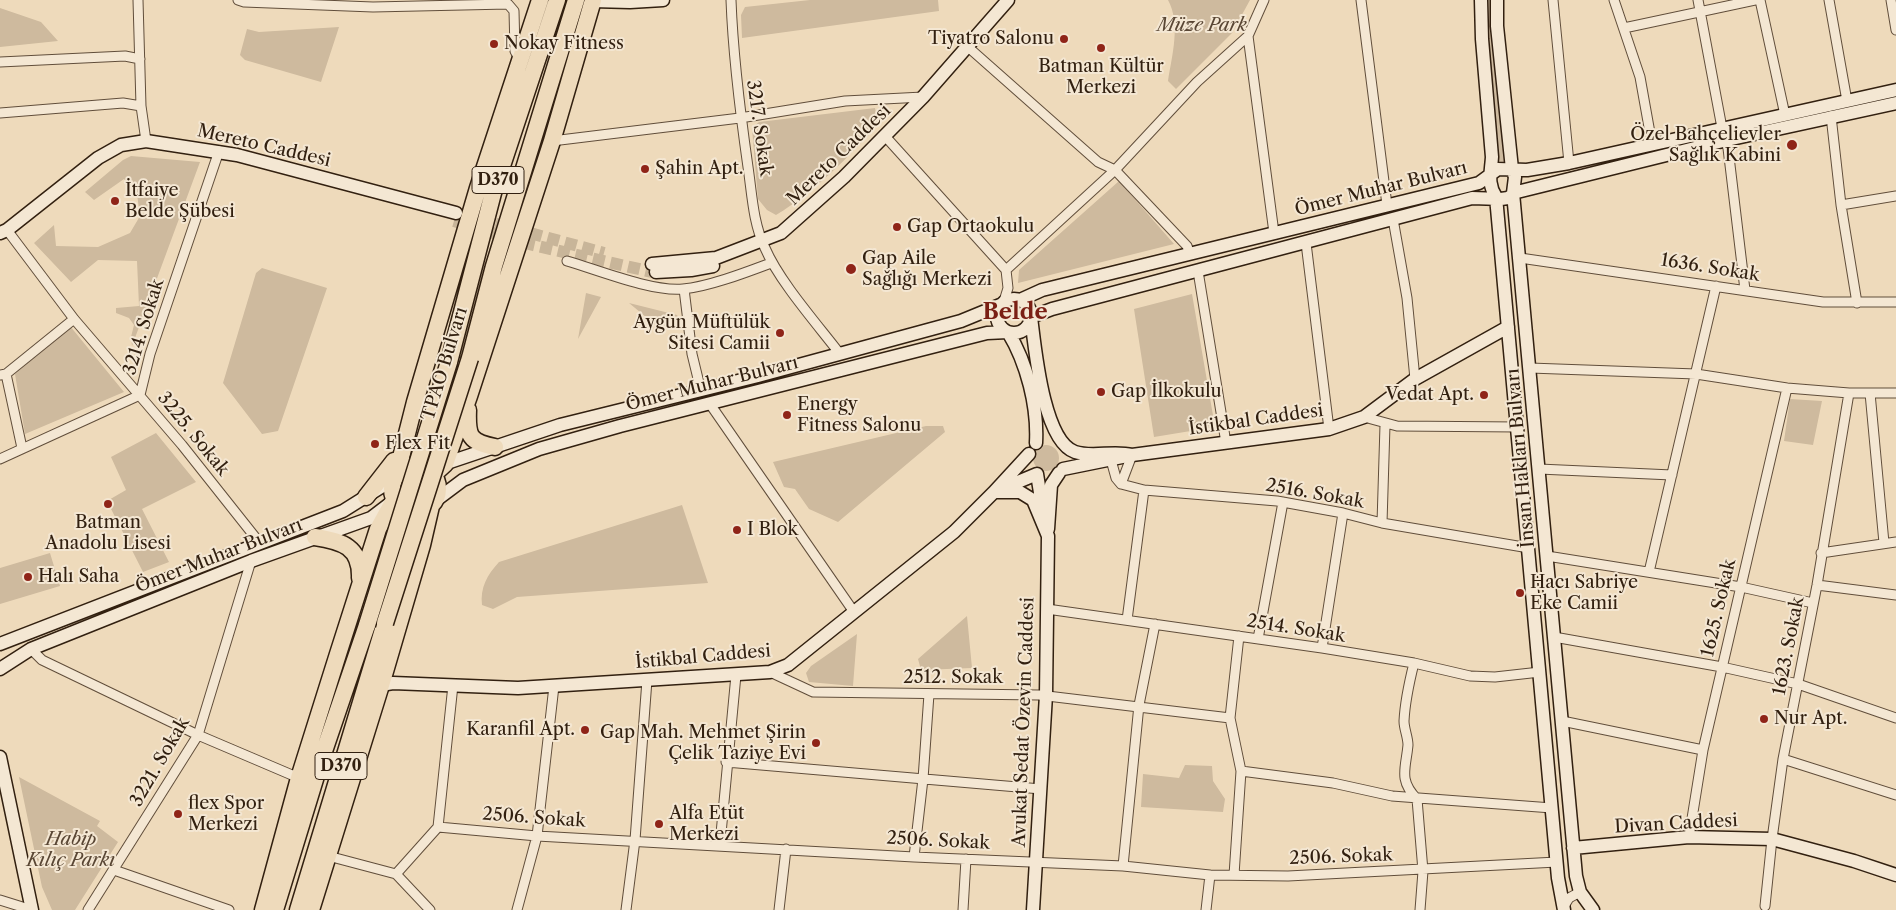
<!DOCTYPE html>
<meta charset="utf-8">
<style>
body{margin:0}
canvas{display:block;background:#eedabb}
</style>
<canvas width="1896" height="910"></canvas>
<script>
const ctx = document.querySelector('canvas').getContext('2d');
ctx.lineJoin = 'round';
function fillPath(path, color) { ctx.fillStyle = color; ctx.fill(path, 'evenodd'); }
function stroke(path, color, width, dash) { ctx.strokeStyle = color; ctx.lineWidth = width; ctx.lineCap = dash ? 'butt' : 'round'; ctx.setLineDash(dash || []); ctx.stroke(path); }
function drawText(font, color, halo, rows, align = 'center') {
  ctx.font = font + ' "Libre Caslon Text",serif'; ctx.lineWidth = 4; ctx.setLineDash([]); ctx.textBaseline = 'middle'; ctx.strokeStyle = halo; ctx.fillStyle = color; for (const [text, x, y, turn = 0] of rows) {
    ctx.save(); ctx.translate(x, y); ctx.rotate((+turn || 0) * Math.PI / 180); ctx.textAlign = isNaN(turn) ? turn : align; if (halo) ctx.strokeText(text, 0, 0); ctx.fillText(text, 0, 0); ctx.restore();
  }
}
fillPath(new Path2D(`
 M810,0H938L939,11L742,38L741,15L745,7Z
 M1168,0H1250L1232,33L1176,89L1168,81C1172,55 1181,24 1168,0Z
 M1485,0H1491L1505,156L1504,162L1499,163Z
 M0,8L41,22L58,41L0,47Z
 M339,27L321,82L245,60L240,55L247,29L259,32Z
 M875,108L878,125C847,158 816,191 776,215L767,210L758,199L752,128L759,122Z
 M131,156L200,162L132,346L131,337L134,325L129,318L116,313V308L139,306L137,261L98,260L71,282L34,243L54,225L56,246L98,247L130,233L140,216L137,194L124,179L94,200L85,192L123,160Z
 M1119,181L1174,244L1018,283L1019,270Z
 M262,268L327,288L278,431L262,434L223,383L256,273Z
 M586,293L601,297L578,339Z
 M1192,294L1215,427L1154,437L1134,309Z
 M629,303L677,315L681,323L658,327Z
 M70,326L124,392L25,434L15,374Z
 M1790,399L1822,401L1813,445L1784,441Z
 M926,426H943L945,432L838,522L809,509L795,489L784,487L773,462Z
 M156,433L196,482L142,509L169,562L143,572L107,501L126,490L111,457Z
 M1033 458a13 13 0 1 1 26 0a13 13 0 1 1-26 0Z
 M682,505L708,583L517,597L493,609L482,605C480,588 487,575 499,562Z
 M50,553L60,586L0,604V568Z
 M967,616L972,668L921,670L918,659Z
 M857,634L853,686L809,682L806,673L811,666Z
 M1185,765L1212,766L1213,781L1225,799L1223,812L1141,807L1143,774L1179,778Z
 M19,777L100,821L97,826L118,842L75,910H52L42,887Z`), '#ceba9e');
stroke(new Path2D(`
 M478,219L604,253
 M454,221L533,245L652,272`), '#c8b599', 12, [12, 6]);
const street = new Path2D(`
 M138,0L141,106L146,141
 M238,0L244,2L373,7L508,4L514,11L515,51L520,60
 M731,0C733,56 740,111 748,167C752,194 753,223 765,248C779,281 817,324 840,354
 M1361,0L1387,205
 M1553,0L1569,163
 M1614,0L1640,77L1652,144
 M1698,0L1722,128
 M1760,0L1785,115
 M1829,0L1847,101
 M1891,0L1896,30
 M1624,28L1755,0
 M1248,36L1274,233
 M968,47L1098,162L1115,170L1187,246L1190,254
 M0,62L125,56L140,59
 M0,113L123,103L141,106
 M1831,116L1841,205L1857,303
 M884,135L1006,270L1008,288L1004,301
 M1727,140L1745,290
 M552,141L740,118L845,101L923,97
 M1841,205L1896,196
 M1393,219L1407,298L1415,379
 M7,230L74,319L182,445L259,542
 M1306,243L1329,429
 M1520,258L1823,302H1896
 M567,261C598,270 652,292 683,289C708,287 747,272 771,263
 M1006,270L1115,170L1197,82L1248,36L1264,0
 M1198,271L1226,443
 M684,289L692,354L701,391
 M1530,368L1696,374L1787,388L1849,393H1896
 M6,374L22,448
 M0,375L6,374L74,319
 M1870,393L1884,543
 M710,404L854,612
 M1364,417L1397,426L1518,427
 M0,459L140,395L150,354L219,151
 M1111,460L1116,478L1121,484L1144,490L1277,501L1343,513L1382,523L1529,548
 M1539,469L1672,475
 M1121,484L1132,455
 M1382,523L1385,425
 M1821,553L1896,542
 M1547,556L1741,587L1813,603
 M1649,572L1716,286
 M1817,585L1896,595
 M1047,609L1322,648L1414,663L1470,676L1495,677L1540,672
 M1127,620L1144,490
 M1554,637L1722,667L1798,684L1896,718
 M1258,639L1283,502
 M1322,648L1343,513
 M31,649L42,660L198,735L299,778
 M1414,663C1409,683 1405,701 1404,721C1404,729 1408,737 1408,745C1406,768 1398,780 1417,799L1423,871L1420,910
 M770,672L813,692L1039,695L1230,718
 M1562,721L1703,750
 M1783,759L1896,795
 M726,762L1041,789
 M1241,771L1333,783L1392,796L1552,808
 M438,827L537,836L914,857L1123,866L1210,875L1288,876L1557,862
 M1689,837L1703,750L1787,388
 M720,844L736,675
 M328,856L396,874L430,910
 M914,857L923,779L929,694
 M1123,866L1139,705L1155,624
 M114,870L229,910
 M396,874L438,827L453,685
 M1234,875L1241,771L1230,718L1239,636
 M0,900L32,910
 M1765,906L1772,839L1783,759L1817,585L1849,393
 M1563,908L1569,898L1580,892
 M88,910L198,735L251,561
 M517,910L537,836L554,686
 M626,910L635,840L647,680
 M779,910L786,849
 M963,910L966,859
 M1206,910L1210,875`);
const secondary = new Path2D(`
 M1481,0L1482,39L1492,157C1491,173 1487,183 1496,197L1558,878L1564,910
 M1497,0V26L1512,169L1515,177L1513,193L1576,876L1580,892L1593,910
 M592,1L630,2L663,0
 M0,233L7,230L98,158L121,145L146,141L237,155L456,213
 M652,264L716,258L781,233L844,177L923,97L1008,0
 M656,272L691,270L713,266
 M997 316a17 17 0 1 1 34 0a17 17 0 1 1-34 0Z
 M1020,300L1042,290L1479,183L1498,169L1527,170L1569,163L1896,90
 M1029,454L994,492L1037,474L1043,511
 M1132,455L1329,429L1364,417L1415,379L1508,327
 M438,466L560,425L758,376L961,321L1000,305
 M1063,469L1132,455C1113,450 1093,458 1075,452C1043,441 1035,348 1031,317L1052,309L1472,198L1501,199L1508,198L1517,192L1727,140L1896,103
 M435,501L463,480L539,449L620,426L987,333L1008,332C1027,363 1038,407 1036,443
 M1048,529L1051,485L1059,473
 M0,644L343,511L394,479
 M0,669L31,649L251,561L371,518L392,502
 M381,685L393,683L518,688L770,672L788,665L954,532L994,492H1020L1033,500L1048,536L1046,695L1033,910
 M0,757L32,910
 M1573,848L1689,837L1772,839L1854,861L1896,875`);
const highway = new Path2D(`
 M470,358L494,266L576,0
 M449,362L493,193L557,0
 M468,410C467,436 469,442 495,447
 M392 489a23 23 0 1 1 46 0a23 23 0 1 1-46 0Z
 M397,473L415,402L478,188L540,0
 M434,474L445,464L469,396L552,141L593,0
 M366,497L394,461
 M315,537C342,541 361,547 360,578
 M263,910L299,778L338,654L378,529L394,500
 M275,910L320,763L367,625
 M298,910L385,623
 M311,910L381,685L422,545L431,506`);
stroke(street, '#614e3b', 11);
stroke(secondary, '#322010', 15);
stroke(highway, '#322010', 19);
stroke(street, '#f4e7d3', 9);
stroke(secondary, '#f4e7d3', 12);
stroke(highway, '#eedabb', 16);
const highwayBridge = new Path2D(`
 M385,623L470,358
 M367,625L449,362`);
stroke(highwayBridge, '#322010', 19, []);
stroke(highwayBridge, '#eedabb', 16);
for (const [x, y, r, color] of [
 [1064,39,5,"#8f2418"],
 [494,44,5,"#8f2418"],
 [1101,48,5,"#8f2418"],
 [1792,145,6,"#8f2418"],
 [645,169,5,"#8f2418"],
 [115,201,5,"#8f2418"],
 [897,227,5,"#8f2418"],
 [851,269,6,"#8f2418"],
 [780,333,5,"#8f2418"],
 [1101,392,5,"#8f2418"],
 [1484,395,5,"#8f2418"],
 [787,415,5,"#8f2418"],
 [375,444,5,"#8f2418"],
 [108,504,5,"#8f2418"],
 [737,530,5,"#8f2418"],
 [28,577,5,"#8f2418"],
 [1520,593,5,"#8f2418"],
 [1764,719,5,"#8f2418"],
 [585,730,5,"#8f2418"],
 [816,743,5,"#8f2418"],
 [178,814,5,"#8f2418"],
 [659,824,5,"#8f2418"]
]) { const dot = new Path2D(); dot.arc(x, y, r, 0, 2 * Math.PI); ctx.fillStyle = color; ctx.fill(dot); stroke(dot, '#f4e7d3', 2); }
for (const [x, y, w] of [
 [498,180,52],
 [341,766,52]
]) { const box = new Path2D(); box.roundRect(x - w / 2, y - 13.5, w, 27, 4); ctx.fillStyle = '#f4e7d3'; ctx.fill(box); stroke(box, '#322010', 1); }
drawText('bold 16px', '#322010', null, [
 ["D370",498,180],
 ["D370",341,766]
]);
drawText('italic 18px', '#594634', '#f4e7d3', [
 ["Müze Park",1202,26],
 ["Habip",71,840],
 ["Kılıç Parkı",71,861]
]);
drawText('18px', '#322010', '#f4e7d3', [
 ["Tiyatro Salonu",1054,39,"right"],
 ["Nokay Fitness",504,44],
 ["Batman Kültür",1101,67,"center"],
 ["Merkezi",1101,88,"center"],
 ["Özel Bahçelievler",1781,135,"right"],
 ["Sağlık Kabini",1781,156,"right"],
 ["Şahin Apt.",655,169],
 ["İtfaiye",125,191],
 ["Belde Şübesi",125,212],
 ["Gap Ortaokulu",907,227],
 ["Gap Aile",862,259],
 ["Sağlığı Merkezi",862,280],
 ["Aygün Müftülük",770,323,"right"],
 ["Sitesi Camii",770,344,"right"],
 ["Gap İlkokulu",1111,392],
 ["Vedat Apt.",1474,395,"right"],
 ["Energy",797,405],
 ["Fitness Salonu",797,426],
 ["Flex Fit",385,444],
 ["Batman",108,523,"center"],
 ["Anadolu Lisesi",108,544,"center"],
 ["I Blok",747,530],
 ["Halı Saha",38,577],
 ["Hacı Sabriye",1530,583],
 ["Eke Camii",1530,604],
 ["Nur Apt.",1774,719],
 ["Karanfil Apt.",575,730,"right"],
 ["Gap Mah. Mehmet Şirin",806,733,"right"],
 ["Çelik Taziye Evi",806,754,"right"],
 ["flex Spor",188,804],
 ["Merkezi",188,825],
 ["Alfa Etüt",669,814],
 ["Merkezi",669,835]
], 'left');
drawText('18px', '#322010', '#f4e7d3', [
 ["3217. Sokak",759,128,82],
 ["Mereto Caddesi",264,146,13],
 ["Mereto Caddesi",839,155,-44],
 ["Ömer Muhar Bulvarı",1381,189,-14],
 ["1636. Sokak",1710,268,9],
 ["3214. Sokak",144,327,-73],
 ["TPAO Bulvarı",445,364,-73],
 ["Ömer Muhar Bulvarı",712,384,-14],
 ["İstikbal Caddesi",1256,420,-8],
 ["3225. Sokak",193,434,51],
 ["İnsan Hakları Bulvarı",1521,458,-95],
 ["2516. Sokak",1315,494,10],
 ["Ömer Muhar Bulvarı",219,556,-21],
 ["1625. Sokak",1719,608,-77],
 ["2514. Sokak",1296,629,9],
 ["1623. Sokak",1789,646,-79],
 ["İstikbal Caddesi",703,657,-5],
 ["2512. Sokak",953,678],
 ["Avukat Sedat Özevin Caddesi",1024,722,-88],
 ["3221. Sokak",160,762,-60],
 ["2506. Sokak",534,818,4],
 ["Divan Caddesi",1676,824,-3],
 ["2506. Sokak",938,841,3],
 ["2506. Sokak",1341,857,-2]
]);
drawText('bold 22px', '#7a1f14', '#f4e7d3', [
 ["Belde",1015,313]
]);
</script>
